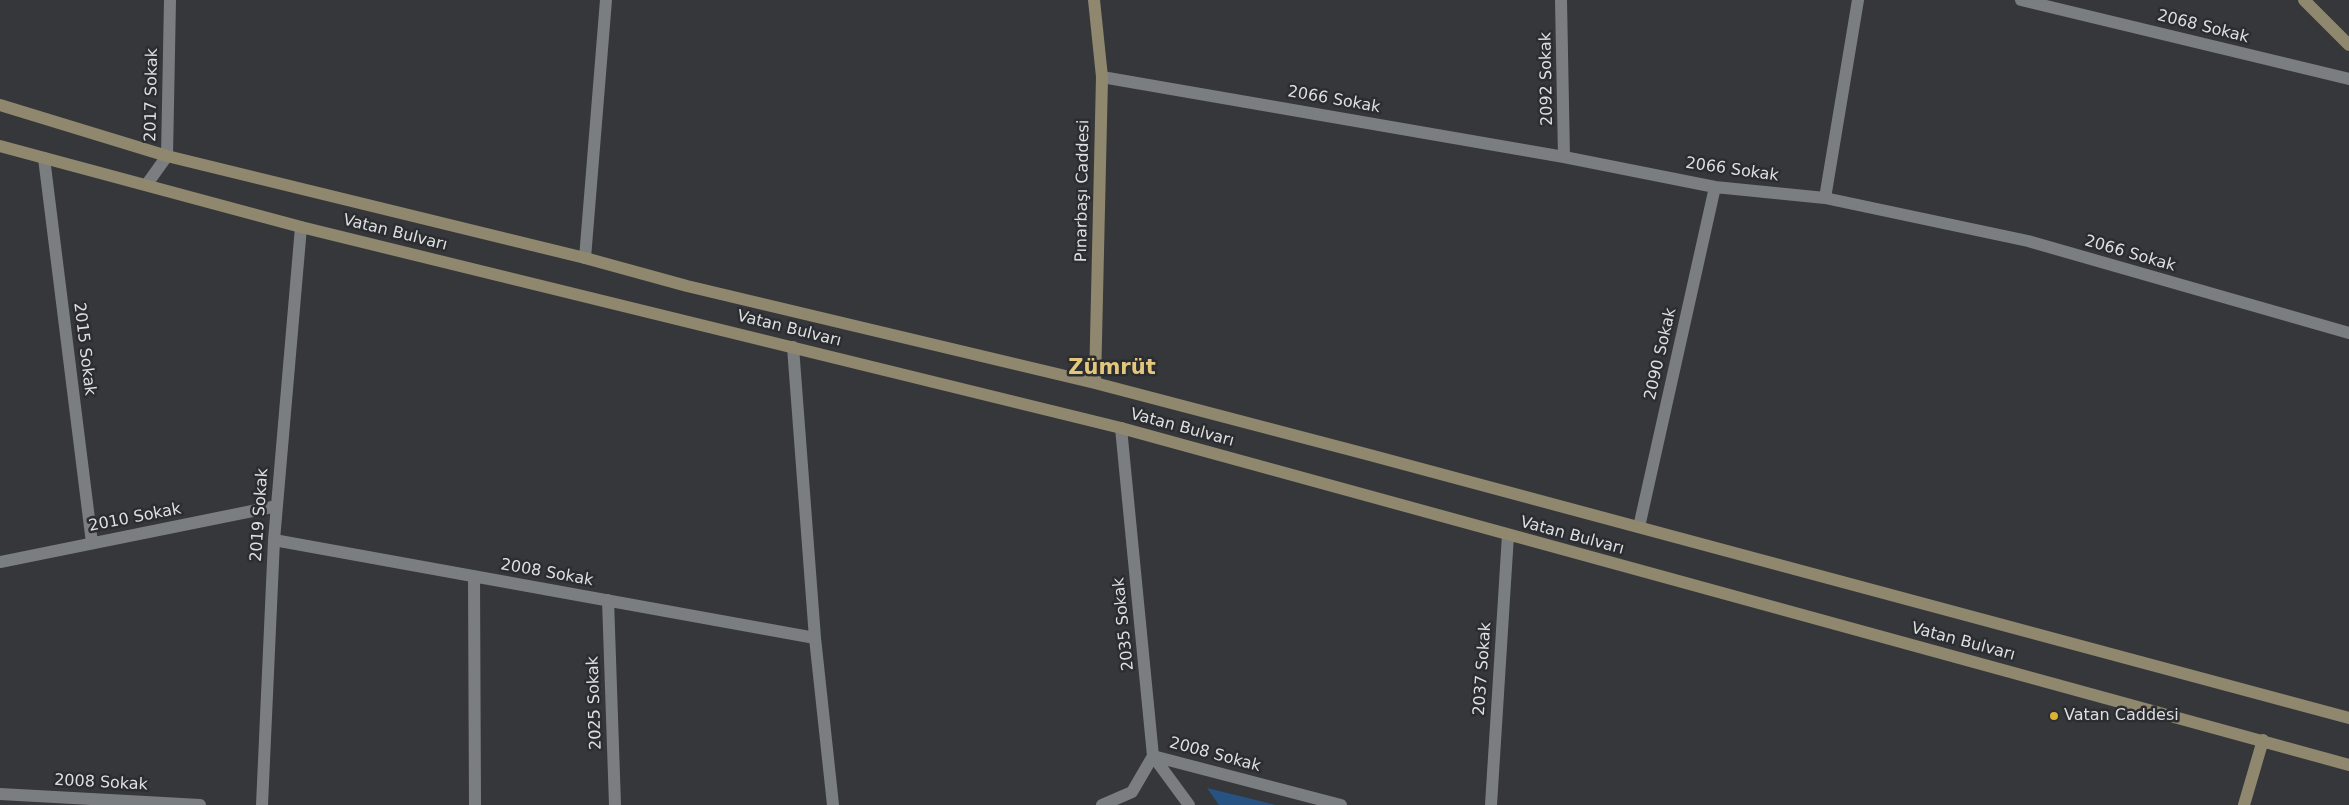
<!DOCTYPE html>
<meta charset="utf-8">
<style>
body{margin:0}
canvas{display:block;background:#35373a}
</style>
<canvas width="2349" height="805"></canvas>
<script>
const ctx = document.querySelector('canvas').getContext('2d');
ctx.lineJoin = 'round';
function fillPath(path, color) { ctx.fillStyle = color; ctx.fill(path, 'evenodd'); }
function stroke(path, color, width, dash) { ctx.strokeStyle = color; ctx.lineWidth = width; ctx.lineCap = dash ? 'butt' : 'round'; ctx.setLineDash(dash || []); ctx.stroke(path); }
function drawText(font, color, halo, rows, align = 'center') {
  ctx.font = font + ' "DejaVu Sans",sans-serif'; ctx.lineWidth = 5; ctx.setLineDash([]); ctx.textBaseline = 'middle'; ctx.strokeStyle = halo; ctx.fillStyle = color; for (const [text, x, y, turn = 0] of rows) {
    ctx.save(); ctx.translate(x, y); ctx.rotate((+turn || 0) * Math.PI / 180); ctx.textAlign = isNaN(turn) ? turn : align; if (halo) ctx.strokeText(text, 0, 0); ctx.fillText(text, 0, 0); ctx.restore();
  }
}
fillPath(new Path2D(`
 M1207,788L1276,805H1219Z`), '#275382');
stroke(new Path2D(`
 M1561,0L1564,157
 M2021,0L2349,79
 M1102,77L1564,157L1715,187L1825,198L2028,241L2349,333
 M44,158L92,543
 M147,184L167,156L170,0
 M1825,198L1858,0
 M585,258L606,0
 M793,347L815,638L833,805
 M1121,428L1153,756L1189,805
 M1639,527L1715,187
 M274,540L815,638
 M0,562L277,506
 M474,576L475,805
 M608,600L615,805
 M1153,756L1341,805
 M0,794L200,805
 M262,805L274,540L301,227
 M1102,805L1132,792L1153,756
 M1491,805L1508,535`), '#7b7e81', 12);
stroke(new Path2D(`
 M1094,0L1102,77L1095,383
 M2304,0L2349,45
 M0,105L167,156L585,258L687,286L1095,383L1366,454L2349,718
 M0,146L301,227L1121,428L2349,765
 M2244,805L2263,740`), '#8f886e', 12);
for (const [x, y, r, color] of [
 [2054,716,5,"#dbb233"]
]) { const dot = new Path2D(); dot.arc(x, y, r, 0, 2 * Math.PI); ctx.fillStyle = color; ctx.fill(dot); stroke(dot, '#2b2d30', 2); }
drawText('16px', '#dedfe1', '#2b2d30', [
 ["2068 Sokak",2203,27,14],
 ["2092 Sokak",1547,79,-91],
 ["2017 Sokak",152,95,-89],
 ["2066 Sokak",1334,100,10],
 ["2066 Sokak",1732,170,8],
 ["Pınarbaşı Caddesi",1083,191,-89],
 ["Vatan Bulvarı",395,233,14],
 ["2066 Sokak",2130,254,16],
 ["Vatan Bulvarı",789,329,14],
 ["2015 Sokak",84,349,83],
 ["2090 Sokak",1661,354,-77],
 ["Vatan Bulvarı",1182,428,15],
 ["2019 Sokak",260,515,-86],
 ["2010 Sokak",135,518,-11],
 ["Vatan Bulvarı",1572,536,15],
 ["2008 Sokak",547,573,10],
 ["2035 Sokak",1124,624,-96],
 ["Vatan Bulvarı",1963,642,15],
 ["2037 Sokak",1483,669,-86],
 ["2025 Sokak",595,703,-92],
 ["2008 Sokak",1215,755,15],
 ["2008 Sokak",101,783,3]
]);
drawText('16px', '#dedfe1', '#2b2d30', [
 ["Vatan Caddesi",2064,716]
], 'left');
drawText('bold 21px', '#e3c77c', '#2b2d30', [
 ["Zümrüt",1112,369]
]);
</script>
